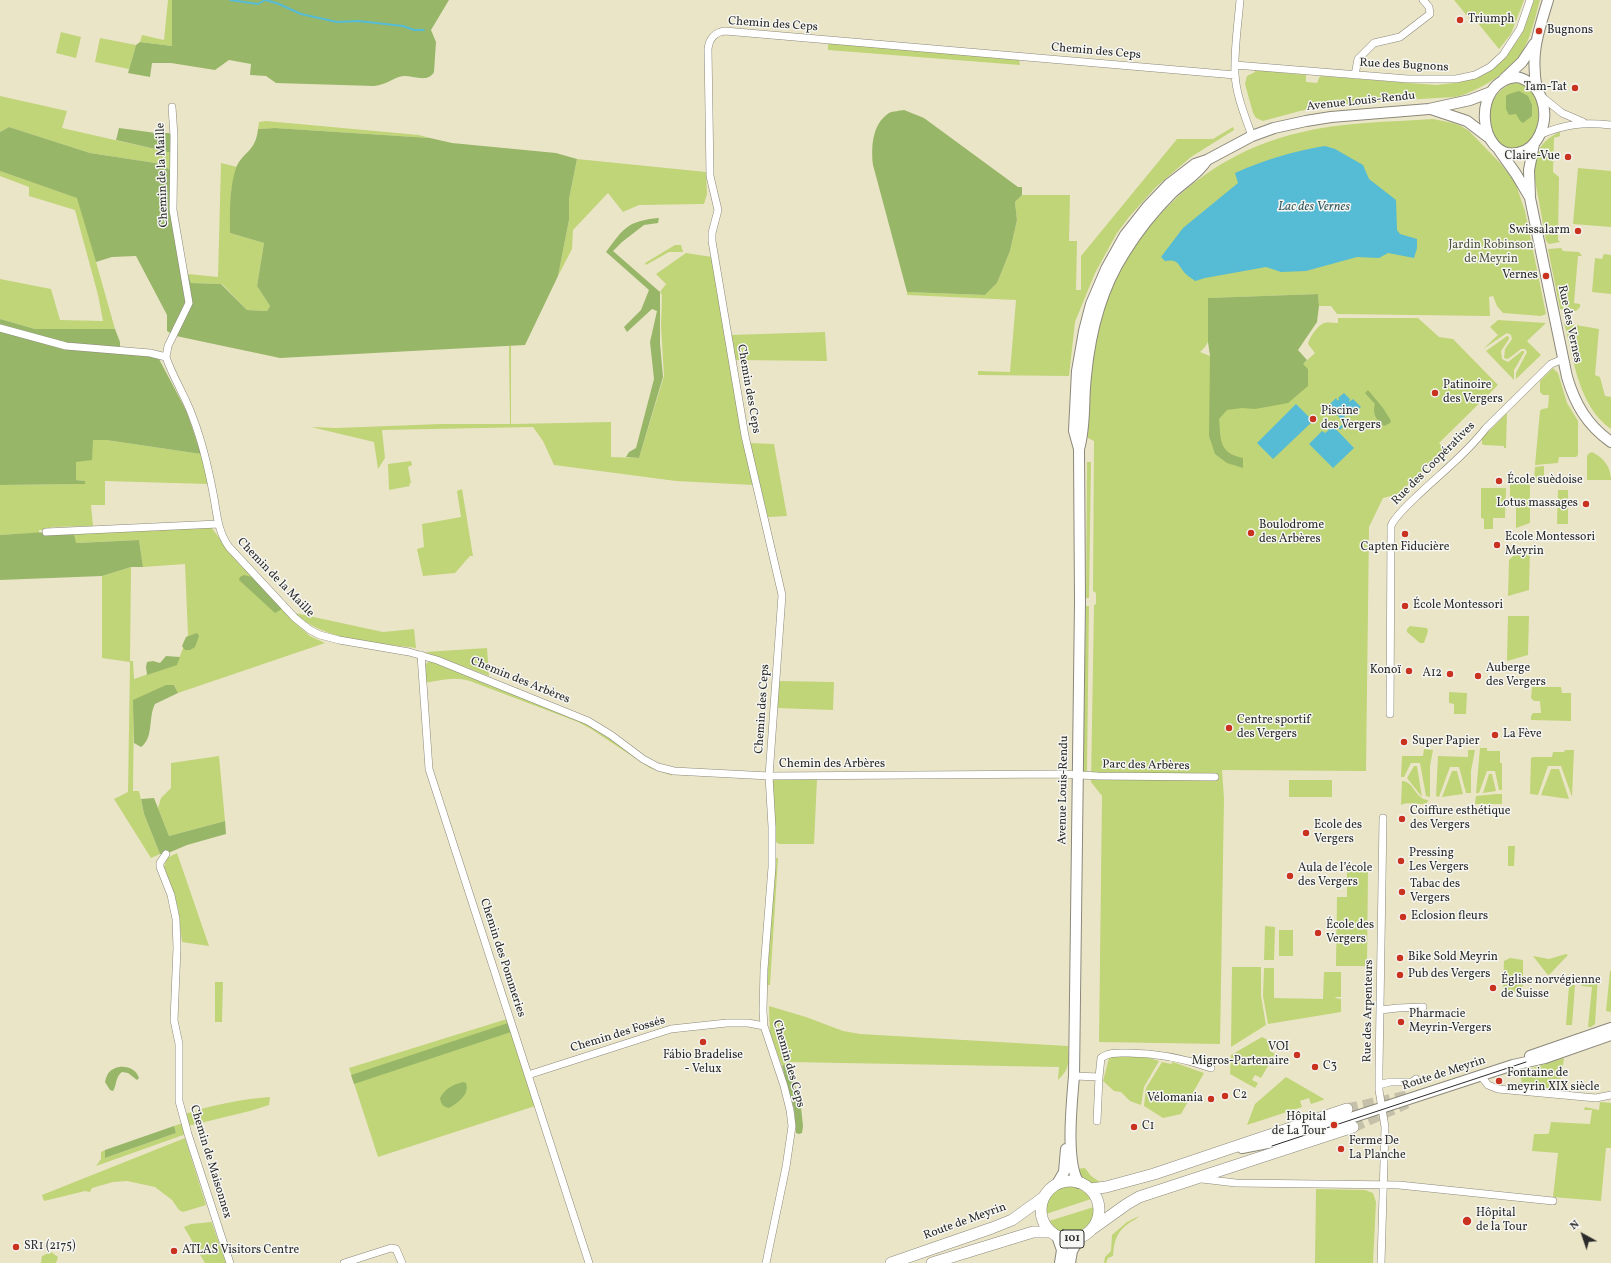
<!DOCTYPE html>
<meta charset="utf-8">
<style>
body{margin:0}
#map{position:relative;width:1611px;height:1263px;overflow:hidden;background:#ebe5c8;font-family:Vollkorn,serif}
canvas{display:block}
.north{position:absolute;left:1563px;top:1215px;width:40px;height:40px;-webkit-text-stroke:3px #f6f6f2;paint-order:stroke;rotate:320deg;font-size:11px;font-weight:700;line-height:16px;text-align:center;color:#2b2b2b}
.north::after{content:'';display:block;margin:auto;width:14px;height:18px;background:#2b2b2b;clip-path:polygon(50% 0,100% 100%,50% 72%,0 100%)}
</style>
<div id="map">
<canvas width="1611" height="1263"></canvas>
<div class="north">N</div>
</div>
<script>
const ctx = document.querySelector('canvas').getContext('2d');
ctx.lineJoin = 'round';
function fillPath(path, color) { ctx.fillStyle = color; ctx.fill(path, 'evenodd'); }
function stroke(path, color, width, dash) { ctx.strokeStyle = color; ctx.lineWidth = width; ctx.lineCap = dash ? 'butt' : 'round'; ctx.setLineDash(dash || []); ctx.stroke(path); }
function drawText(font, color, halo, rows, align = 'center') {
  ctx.font = font + ' Vollkorn,serif'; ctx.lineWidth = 3; ctx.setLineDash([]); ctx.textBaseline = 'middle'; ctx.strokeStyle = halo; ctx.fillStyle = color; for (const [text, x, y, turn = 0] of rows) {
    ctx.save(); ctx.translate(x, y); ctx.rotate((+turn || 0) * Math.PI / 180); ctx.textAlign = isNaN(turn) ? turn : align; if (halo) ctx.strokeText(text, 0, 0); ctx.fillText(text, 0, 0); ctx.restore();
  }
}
fillPath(new Path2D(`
 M168,0H172V46L140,42L142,35L164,40Z
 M1454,0H1524L1511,34L1499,49L1477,22L1474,24Z
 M1534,0H1540C1535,16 1532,35 1523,50C1512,71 1478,92 1455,97L1385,101L1328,106L1300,111L1263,121L1256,118L1253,113L1245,84L1247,76L1255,72V70L1306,75V82L1317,83L1320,76L1436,85L1462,82L1478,76L1504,58L1520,37Z
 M61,32L81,37L76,58L56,53Z
 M100,38L136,45L129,69L95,62Z
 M828,43L1019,59L1020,65L828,50Z
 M1514,83C1550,84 1544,149 1513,148C1506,148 1501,145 1497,140C1482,120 1490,90 1514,83Z
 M0,96L67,111L62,128L172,153L171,171L162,164L90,153L9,127L0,132Z
 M1433,119L1453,123L1461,126L1469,131L1501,164L1515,182L1525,211L1546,314L1541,316L1503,313L1497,306L1493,296L1489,297L1490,316L1337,314L1331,306H1319L1318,294L1208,298V342L1205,347L1200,352L1210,356L1245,343L1304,363L1315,353L1308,344C1309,338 1318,325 1324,323C1328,322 1334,323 1338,323V318H1418L1439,337L1453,339L1498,385L1439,443L1445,449L1399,494L1383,498L1369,527L1366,771L1222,770L1224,798L1220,1044L1099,1042L1102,796L1091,782L1094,605L1096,604V593L1093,591L1094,441L1088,438C1089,403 1089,368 1097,333C1121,235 1199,156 1298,133C1342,122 1388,122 1433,119Z
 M266,121L419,135L430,138L275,128L258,129L259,122Z
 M1233,127L1234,130L1191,157L1156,187L1129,217L1117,233L1095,273L1075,322L1069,376L978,375V371L1010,372L1016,300L907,295V292L985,295L997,283L1010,251L1017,220L1015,202L1022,195H1070L1069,241H1077L1076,290H1081V256L1177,139H1213Z
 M1560,132V136L1554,138L1553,172L1559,177L1558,240L1560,242L1549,244L1546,241C1544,228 1541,214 1539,201C1533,172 1528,146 1560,132Z
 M577,159L706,172L707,194L704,204L639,205L623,212L608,193L573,230L572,249L558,276L569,220V199Z
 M221,163L237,167L231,191L230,233L264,243L257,286L270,306L267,311L247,310L222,284L191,283L188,274L218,277Z
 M1578,168L1611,171V227L1573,224Z
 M0,171L78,198L115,329H35L0,319V279L51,289L60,320L103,321L98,295L75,210L29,196V187L0,176Z
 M675,245H681L683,252H669L646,265L645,263Z
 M1561,248L1563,251L1579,252L1582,256H1578L1574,303L1580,304V307L1576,311H1567L1560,309L1548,249Z
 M686,253L712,257L753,485L676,481L554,465L543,441L533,427L382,430L385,458L378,469L374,442L311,427L336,428L441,424H510L509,346H511V424L611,422V457L639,458L664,376L661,327L662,295L660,292L666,284L656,274Z
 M1604,254L1611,255V294L1592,292L1595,258L1602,259Z
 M1498,320L1546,323L1527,341L1541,355L1516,379V373L1527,352L1525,349H1521L1508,359L1504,358L1505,349L1512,339L1511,335L1507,333L1483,349L1498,335L1490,327Z
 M1564,323L1599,329L1595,375L1600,377L1605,396L1611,397V429C1578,406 1574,359 1564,323Z
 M825,332L827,361L734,360L730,335Z
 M1507,336L1509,337V339L1501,351L1502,359L1508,362L1522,351H1524V353L1514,370V380L1486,351Z
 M1553,368L1558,373L1567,403L1578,421V455L1576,457H1559L1558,463L1535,465L1540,411L1542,409L1548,408L1549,395H1543L1540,392V381Z
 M1507,413L1506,448H1504V446L1484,445L1482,444V438Z
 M93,440H106L201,454L208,484L105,481V505H91L93,526L51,527V530H39V533L0,535V485L85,484V481L76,480V462Z
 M749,443L774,444L787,516L768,517Z
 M1592,452C1604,458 1611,467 1611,480H1587V457L1588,454Z
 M411,461L412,465L408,467L411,483L409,484L410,486L389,490L388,464Z
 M1087,462H1091L1089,598H1086Z
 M1544,466V482H1534L1535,467Z
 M1510,481L1530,482V523L1516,528V504L1510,499Z
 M1481,488H1506L1505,518H1493V529H1484V519L1481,518Z
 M462,489L473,556H470L455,573L423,576L417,549L424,547L422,524L461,517L457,491Z
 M1558,490H1568V524H1557Z
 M211,527L236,560L295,623L310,636L325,643L178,693L174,685L134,700L133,791H139L144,814L160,854L151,858L114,799L128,792L130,662L102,658V576L131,567L130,661H133L134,679L177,664L188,635L185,564L143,567L139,540L75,543L74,534Z
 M1530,549L1529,590L1508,596L1509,560L1515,554V550Z
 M1086,606H1089L1087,771H1083Z
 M295,613L383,632L414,629L416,648C378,643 323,641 295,613Z
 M1508,616H1529L1528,655L1507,661Z
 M1410,626L1427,628L1428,631L1424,643H1420L1407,632V629Z
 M487,648L489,676L425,652Z
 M431,661L581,720L673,776L650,768L591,729L578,722L470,681C454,676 441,680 425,683V664Z
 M778,681L834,682L833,710L777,708Z
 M1532,687H1561L1562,693H1571V721L1531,720V716L1533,713H1541L1540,701H1534L1531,698Z
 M1449,692L1467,693L1466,714H1454V704L1449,703Z
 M1480,748H1487V751H1500V763H1502V790H1499L1495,771H1487L1479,793H1476Z
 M1424,749L1433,750L1430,766V797L1426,796L1420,763H1411L1404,777H1401L1402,756H1423Z
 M1468,750H1475L1471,771V793H1466L1459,767H1450L1439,797L1436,796L1438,756L1468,757Z
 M1565,750H1574L1572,797L1561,766H1548L1538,795L1530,794L1531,758L1533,757H1552L1553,752H1564Z
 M219,756L225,821L169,836L158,808L161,798L171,788V763Z
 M1414,766H1417L1422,797L1407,778Z
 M1551,769H1559L1569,799L1541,795Z
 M1452,771H1457L1463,794L1442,797Z
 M1489,774H1492L1496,791L1483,793Z
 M817,779L814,844H779L776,842L772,786L773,780Z
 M1289,780H1332V797H1289Z
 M1402,781C1414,781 1415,799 1428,800L1427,803C1419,806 1410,801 1401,805Z
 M1496,794H1502V804H1475L1476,796Z
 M1508,846H1515L1514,866H1508Z
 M177,853L209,946L182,942L178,908L164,867L167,858Z
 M775,858H778L770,985H767Z
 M1347,867L1368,868L1367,966H1336L1337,897H1347Z
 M1265,926L1275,927L1274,960H1264Z
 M1279,930H1293V956H1279Z
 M1566,954L1568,955L1549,975L1547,974L1533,956L1549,959Z
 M1510,958L1523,960V985L1521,989L1508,994L1503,990L1504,961Z
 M1232,967H1261V996L1266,1025L1231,1047Z
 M1264,968H1274V998L1323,999L1324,972H1341V997H1336L1335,998L1341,999V1012L1268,1024L1263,996Z
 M1610,971H1611V1012L1606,1011Z
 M1593,976L1594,978L1598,976L1595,1024L1591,1027H1588L1592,987L1581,986L1582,980Z
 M215,982H223L222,1022H215Z
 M1569,985H1575L1572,1025H1566Z
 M769,1006L806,1017L843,1031L860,1034L1068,1046C1068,1062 1071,1068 1058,1080L1059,1067L789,1062L782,1066L770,1033Z
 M507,1019L535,1106L378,1157L349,1068Z
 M1262,1037L1279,1046L1278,1049L1271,1046L1269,1050L1275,1054L1261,1078L1255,1075L1252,1080L1258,1083L1255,1088L1230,1074L1231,1055Z
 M1149,1056V1058L1159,1061L1144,1087L1141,1105L1130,1101L1121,1092L1114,1091L1103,1081L1109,1058L1111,1057Z
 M1564,1058L1561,1079H1551L1549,1088L1509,1085L1522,1082L1519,1072Z
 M1162,1062L1171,1064L1173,1062L1204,1073L1181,1114L1163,1118L1144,1106L1146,1088Z
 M1286,1077L1324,1099L1323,1100L1311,1104L1309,1098L1300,1101L1302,1107L1247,1125L1255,1104Z
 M270,1097L269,1105L250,1111L188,1126L185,1114C213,1105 240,1099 270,1097Z
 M1600,1102L1611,1103V1148H1606L1601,1201L1553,1197L1558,1153L1532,1151L1534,1134H1547L1549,1133L1551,1122L1590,1124L1592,1110H1584L1585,1107L1599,1110Z
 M183,1123L186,1134L96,1166L101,1159V1152L105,1150V1158L176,1133L174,1126Z
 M185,1138L206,1205L183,1212L179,1210L172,1200L155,1187L127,1181L113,1182L92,1188L90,1192L85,1191L44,1201L42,1195Z
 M1085,1168L1091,1176L1100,1182L1101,1184C1088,1184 1081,1181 1076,1169Z
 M1072,1186L1085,1192L1091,1199L1046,1214C1045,1197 1056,1187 1072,1186Z
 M1316,1189L1365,1190L1373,1193L1376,1202L1373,1263H1315Z
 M1094,1207C1095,1234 1063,1245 1049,1221Z
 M1139,1216C1137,1219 1132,1221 1129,1223C1116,1232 1114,1242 1113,1256L1108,1258L1106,1263H1104L1105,1257L1111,1251L1112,1235L1127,1222Z
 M212,1222V1223L226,1263H205L184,1227L191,1224Z
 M51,1252L58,1257L56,1263H41L42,1256Z`), '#c0d478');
fillPath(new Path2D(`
 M172,0H449L431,30L436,42L434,72C428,83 414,76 404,76C395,76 387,85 374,86L276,83L266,76L250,75L251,64L229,60L215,70L171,63H152L150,77L128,73L136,45L140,42L172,46Z
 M1519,91L1528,96L1532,105V116L1523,123L1520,121L1516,114L1509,115L1506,109V96L1509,94Z
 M904,110L924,118L1018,187H1022V195L1015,202L1017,220L1010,251L997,283L985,295L907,292L873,165C871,147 872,124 889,113C893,111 900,111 904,110Z
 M9,127L90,153L162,164L171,171L186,300L172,334L167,331V315L136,256L112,257L96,262L77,198L0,171V132Z
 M119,128L156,133H169L172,137V153L116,140Z
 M275,128L430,138L452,143L556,153L577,159L569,199V220L558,276L525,345L280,358L176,336L190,307L186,273L188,274L191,283L221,284L247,310L267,311L270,306L257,286L264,243L230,233C230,211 229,189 236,168C242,152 256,152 258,129Z
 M659,218L658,223L644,225L622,242L613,251L660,292V343L663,377L639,458L626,457L629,452L636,448L654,379L650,342L657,311L652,309L627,332L624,327L641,310L649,290L606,252C624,228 627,221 659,218Z
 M1318,294L1319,306L1317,322L1298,350L1307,360L1303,364L1308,369V386L1288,403L1255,409L1242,408L1227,410L1219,419C1221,441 1219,453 1243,458V468L1227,463L1215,454L1209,436L1210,356L1208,342V298Z
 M0,319L35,329H115L120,342V348L67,343L0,325Z
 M0,331L66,349L151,356L159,359L187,412L201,454L106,440H93L92,460L76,462V480L85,481V484L0,485Z
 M1368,390L1383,408L1391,421L1390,423L1384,426C1376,420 1372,413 1375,404L1365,393Z
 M46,532L74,534L76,543L139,540L143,567H131L102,576L0,580V535Z
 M244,575L252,577L282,609L275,613L239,580L240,577Z
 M197,633L199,636L195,647L190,650H185L182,646L186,637Z
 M166,656L180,657L177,665L147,675L146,667L147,662L153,661L160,663Z
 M166,685H174L178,693L155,704C148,717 154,738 141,747L134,743L133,700Z
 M154,798L169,836L225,821L226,834L187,845L166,854H160L144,814L141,799Z
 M508,1023L511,1032L354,1084L351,1075Z
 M789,1062L801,1107L803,1126L802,1133L799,1134L796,1133L794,1109L782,1066Z
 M119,1067C128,1066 136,1069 139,1078L137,1080L128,1073L122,1072C115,1077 117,1085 113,1091L110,1090L105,1082C107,1073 110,1069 119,1067Z
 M463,1082L466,1083C470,1094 458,1103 449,1108C443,1107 441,1104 440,1098C446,1088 452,1085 463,1082Z
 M174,1126L176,1133L105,1158V1150Z`), '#98b668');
fillPath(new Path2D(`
 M1325,146L1335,149L1363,165L1369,179L1396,200L1397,230L1400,234L1417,239V248L1414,258L1388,253L1379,258L1357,257L1306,271L1281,272L1266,267L1205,278L1195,281C1193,279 1189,277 1187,275C1178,267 1180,258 1165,261L1161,257L1183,228L1238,183L1235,173C1264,160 1294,151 1325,146Z
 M1344,393L1350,399L1349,402L1353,399L1361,407L1351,416L1347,412H1346L1347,414L1344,417L1347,420L1345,422L1346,424L1340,430L1338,428L1343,424L1341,422L1343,420L1342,418L1341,419L1335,413L1338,409L1337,408L1335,409L1330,404L1336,398L1338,401L1339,399L1338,398Z
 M1296,404L1313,421L1273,459L1257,443Z
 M1331,424L1354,448L1333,468L1309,444L1322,431L1325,433L1329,430L1327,428Z`), '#56bbd5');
stroke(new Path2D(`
 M230,0L258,4L265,0
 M266,0L279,4L301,14L337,22L358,21L403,26L414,30H424`), '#56bbd5', 2);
stroke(new Path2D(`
 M1347,1109L1407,1096
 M1353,1127L1407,1103`), '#c5c0a9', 11, [11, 5.5]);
const street = new Path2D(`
 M1240,0C1238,24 1234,49 1235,74C1236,95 1245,116 1252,136
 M1235,65L1408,79H1456L1475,75L1490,67L1503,55L1520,29L1530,0
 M1355,75L1358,59L1374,43L1400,37L1430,14L1429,7L1423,0
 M1541,96L1562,113L1583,122
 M1539,135C1565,124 1583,122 1611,125
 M0,328L66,346L150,353L166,357C173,378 186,397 193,418C203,444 209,471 214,498C217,515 218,532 229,547L295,618L310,630L320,635L339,640L409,652L437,660L588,721L611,735L643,759L658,767L674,771L769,776L1062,774L1098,776L1215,777
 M166,357L168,346L189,303L173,210L174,136L172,107
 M46,532L218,524
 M421,655L429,769L589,1263
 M1390,714L1391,526C1395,516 1409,504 1417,496C1440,474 1467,453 1486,428L1551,364L1563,359
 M166,854L160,863V867L171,895L176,919L177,948L174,1020L179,1044V1101L188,1134L230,1263
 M1380,1010L1398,1008L1423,1007
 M528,1075L671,1029L727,1023H748L764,1026
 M1074,1076L1099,1077L1101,1058C1109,1052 1118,1053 1128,1053C1158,1053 1183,1058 1211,1068
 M1481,1076L1488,1085L1498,1089L1596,1098L1611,1095
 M1379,1085L1390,1082H1412L1416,1079
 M1097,1121L1099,1077
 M1202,1179L1236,1183L1399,1185L1553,1201
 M344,1263L391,1248L396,1249L402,1263
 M766,1263L786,1167L792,1126L790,1110L784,1086L764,1026L763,1011L764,969L772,867V827L769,776L782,595L745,436L712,241V233L718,210L710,176L708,49C709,39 715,32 725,31L1235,75
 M1381,1263L1385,1127L1379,1090V1070L1383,818`);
const secondary = new Path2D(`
 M1517,77C1542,83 1550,111 1540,134C1536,143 1528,151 1518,153C1478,161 1470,80 1517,77Z
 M1504,79L1522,62L1534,44
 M1537,90C1530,54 1538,33 1548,0
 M1431,109L1467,121L1488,137
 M1534,144L1529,170L1530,198L1567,377C1575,404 1587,425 1611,442
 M1499,150L1516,174L1529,196
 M1079,449L1074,431L1077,371L1084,331L1091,304L1106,269L1125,235L1147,207L1169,184L1195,164L1207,160L1252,136L1274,128L1306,121L1331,117L1429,109L1470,100L1491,92
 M1530,1056L1611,1028
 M1242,1148L1283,1140L1513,1065L1545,1058L1611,1035
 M1079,1183C1065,1163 1072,1101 1074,1076L1080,602L1079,449C1086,425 1083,400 1086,376C1090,333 1101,289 1125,252C1138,231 1154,211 1172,193C1184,182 1198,174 1207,160
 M1057,1184L1064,1172L1066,1149
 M1057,1236L1062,1250L1060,1263
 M1070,1263L1072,1251L1080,1237`);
const primary = new Path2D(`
 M1041 1210a29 29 0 1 1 58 0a29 29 0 1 1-58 0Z
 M1090,1189L1106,1187L1154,1174L1347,1109
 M1092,1229L1127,1204L1139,1197L1353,1127
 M891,1263L992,1228L1012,1220L1044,1197
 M932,1263L1033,1232H1050`);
stroke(street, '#8b887a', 8);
stroke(secondary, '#8b887a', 12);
stroke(primary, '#8b887a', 12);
stroke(street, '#fff', 7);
stroke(secondary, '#fff', 10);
stroke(primary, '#fff', 11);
stroke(new Path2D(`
 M1272,1146L1526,1062`), '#2b2b2b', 1);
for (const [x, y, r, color] of [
 [1460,20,4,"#c8321e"],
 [1539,31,4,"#c8321e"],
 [1575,88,4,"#c8321e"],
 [1568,157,4,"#c8321e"],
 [1578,231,4,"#c8321e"],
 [1546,276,4,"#c8321e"],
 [1435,393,4,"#c8321e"],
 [1313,419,4,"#c8321e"],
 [1499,481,4,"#c8321e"],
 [1586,504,4,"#c8321e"],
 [1251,533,4,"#c8321e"],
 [1405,534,4,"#c8321e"],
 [1497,545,4,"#c8321e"],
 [1405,606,4,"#c8321e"],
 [1409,671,4,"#c8321e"],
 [1450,674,4,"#c8321e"],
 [1478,676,4,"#c8321e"],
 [1229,728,4,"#c8321e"],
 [1495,735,4,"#c8321e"],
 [1404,742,4,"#c8321e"],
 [1402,819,4,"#c8321e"],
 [1306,833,4,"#c8321e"],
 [1401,861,4,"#c8321e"],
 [1290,876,4,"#c8321e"],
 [1402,892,4,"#c8321e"],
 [1403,917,4,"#c8321e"],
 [1318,933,4,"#c8321e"],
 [1400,958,4,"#c8321e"],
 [1400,975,4,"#c8321e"],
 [1493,988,4,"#c8321e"],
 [1401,1022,4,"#c8321e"],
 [703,1042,4,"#c8321e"],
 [1297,1055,4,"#c8321e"],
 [1315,1067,4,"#c8321e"],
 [1499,1081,4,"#c8321e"],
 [1225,1096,4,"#c8321e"],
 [1211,1099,4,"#c8321e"],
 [1334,1125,4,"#c8321e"],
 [1134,1127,4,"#c8321e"],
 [1341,1149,4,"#c8321e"],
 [1467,1221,5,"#c8321e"],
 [16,1247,4,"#c8321e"],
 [174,1251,4,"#c8321e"]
]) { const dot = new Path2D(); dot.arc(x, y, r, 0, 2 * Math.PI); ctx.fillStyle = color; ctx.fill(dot); stroke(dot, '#f6f6f2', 1.5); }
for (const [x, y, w] of [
 [1072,1239,24]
]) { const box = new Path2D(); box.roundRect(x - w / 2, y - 9, w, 18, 3); ctx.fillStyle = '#f6f6f2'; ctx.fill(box); stroke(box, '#2b2b2b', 1); }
drawText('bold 11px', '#2b2b2b', null, [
 ["101",1072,1239]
]);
drawText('12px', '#2b2b2b', '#f6f6f2', [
 ["Triumph",1468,20],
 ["Bugnons",1547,31],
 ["Tam-Tat",1567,88,"right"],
 ["Claire-Vue",1560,157,"right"],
 ["Swissalarm",1570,231,"right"],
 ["Vernes",1538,276,"right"],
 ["Patinoire",1443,386],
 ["des Vergers",1443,400],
 ["Piscine",1321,412],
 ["des Vergers",1321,426],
 ["École suèdoise",1507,481],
 ["Lotus massages",1578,504,"right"],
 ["Boulodrome",1259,526],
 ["des Arbères",1259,540],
 ["Ecole Montessori",1505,538],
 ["Meyrin",1505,552],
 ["Capten Fiducière",1405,548,"center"],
 ["École Montessori",1413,606],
 ["Auberge",1486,669],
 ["des Vergers",1486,683],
 ["Konoï",1401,671,"right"],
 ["A12",1442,674,"right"],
 ["Centre sportif",1237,721],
 ["des Vergers",1237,735],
 ["La Fève",1503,735],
 ["Super Papier",1412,742],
 ["Coiffure esthétique",1410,812],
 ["des Vergers",1410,826],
 ["Ecole des",1314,826],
 ["Vergers",1314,840],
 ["Pressing",1409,854],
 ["Les Vergers",1409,868],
 ["Aula de l’école",1298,869],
 ["des Vergers",1298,883],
 ["Tabac des",1410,885],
 ["Vergers",1410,899],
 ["Eclosion fleurs",1411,917],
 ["École des",1326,926],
 ["Vergers",1326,940],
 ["Bike Sold Meyrin",1408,958],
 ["Pub des Vergers",1408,975],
 ["Église norvégienne",1501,981],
 ["de Suisse",1501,995],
 ["Pharmacie",1409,1015],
 ["Meyrin-Vergers",1409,1029],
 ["VOI",1289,1048,"right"],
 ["Migros-Partenaire",1289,1062,"right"],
 ["Fábio Bradelise",703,1056,"center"],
 ["- Velux",703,1070,"center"],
 ["C3",1323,1067],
 ["Fontaine de",1507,1074],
 ["meyrin XIX siècle",1507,1088],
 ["C2",1233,1096],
 ["Vélomania",1203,1099,"right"],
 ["Hôpital",1326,1118,"right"],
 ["de La Tour",1326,1132,"right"],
 ["C1",1142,1127],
 ["Ferme De",1349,1142],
 ["La Planche",1349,1156],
 ["Hôpital",1476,1214],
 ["de la Tour",1476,1228],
 ["SR1 (2175)",24,1247],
 ["ATLAS Visitors Centre",182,1251]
], 'left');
drawText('12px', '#2b2b2b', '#f6f6f2', [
 ["Chemin des Ceps",773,25,4],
 ["Chemin des Ceps",1096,52,5],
 ["Rue des Bugnons",1404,66,3],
 ["Avenue Louis-Rendu",1361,102,-6],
 ["Chemin de la Maille",163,175,-92],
 ["Rue des Vernes",1569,324,78],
 ["Chemin des Ceps",748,389,80],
 ["Rue des Coopératives",1434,464,-45],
 ["Chemin de la Maille",275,578,46],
 ["Chemin des Arbères",520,681,22],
 ["Chemin des Ceps",763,709,-86],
 ["Chemin des Arbères",832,765],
 ["Parc des Arbères",1146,766,1],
 ["Avenue Louis-Rendu",1064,790,-89],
 ["Chemin des Pommeries",502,958,72],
 ["Rue des Arpenteurs",1369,1011,-89],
 ["Chemin des Fossés",618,1035,-17],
 ["Chemin des Ceps",788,1064,74],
 ["Route de Meyrin",1444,1074,-18],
 ["Chemin de Maisonnex",210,1162,73],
 ["Route de Meyrin",965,1222,-20]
]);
drawText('12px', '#50553e', '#f6f6f2', [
 ["Jardin Robinson",1491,246],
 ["de Meyrin",1491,260]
]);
drawText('italic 13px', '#3a5d66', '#f6f6f2', [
 ["Lac des Vernes",1314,208]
]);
</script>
